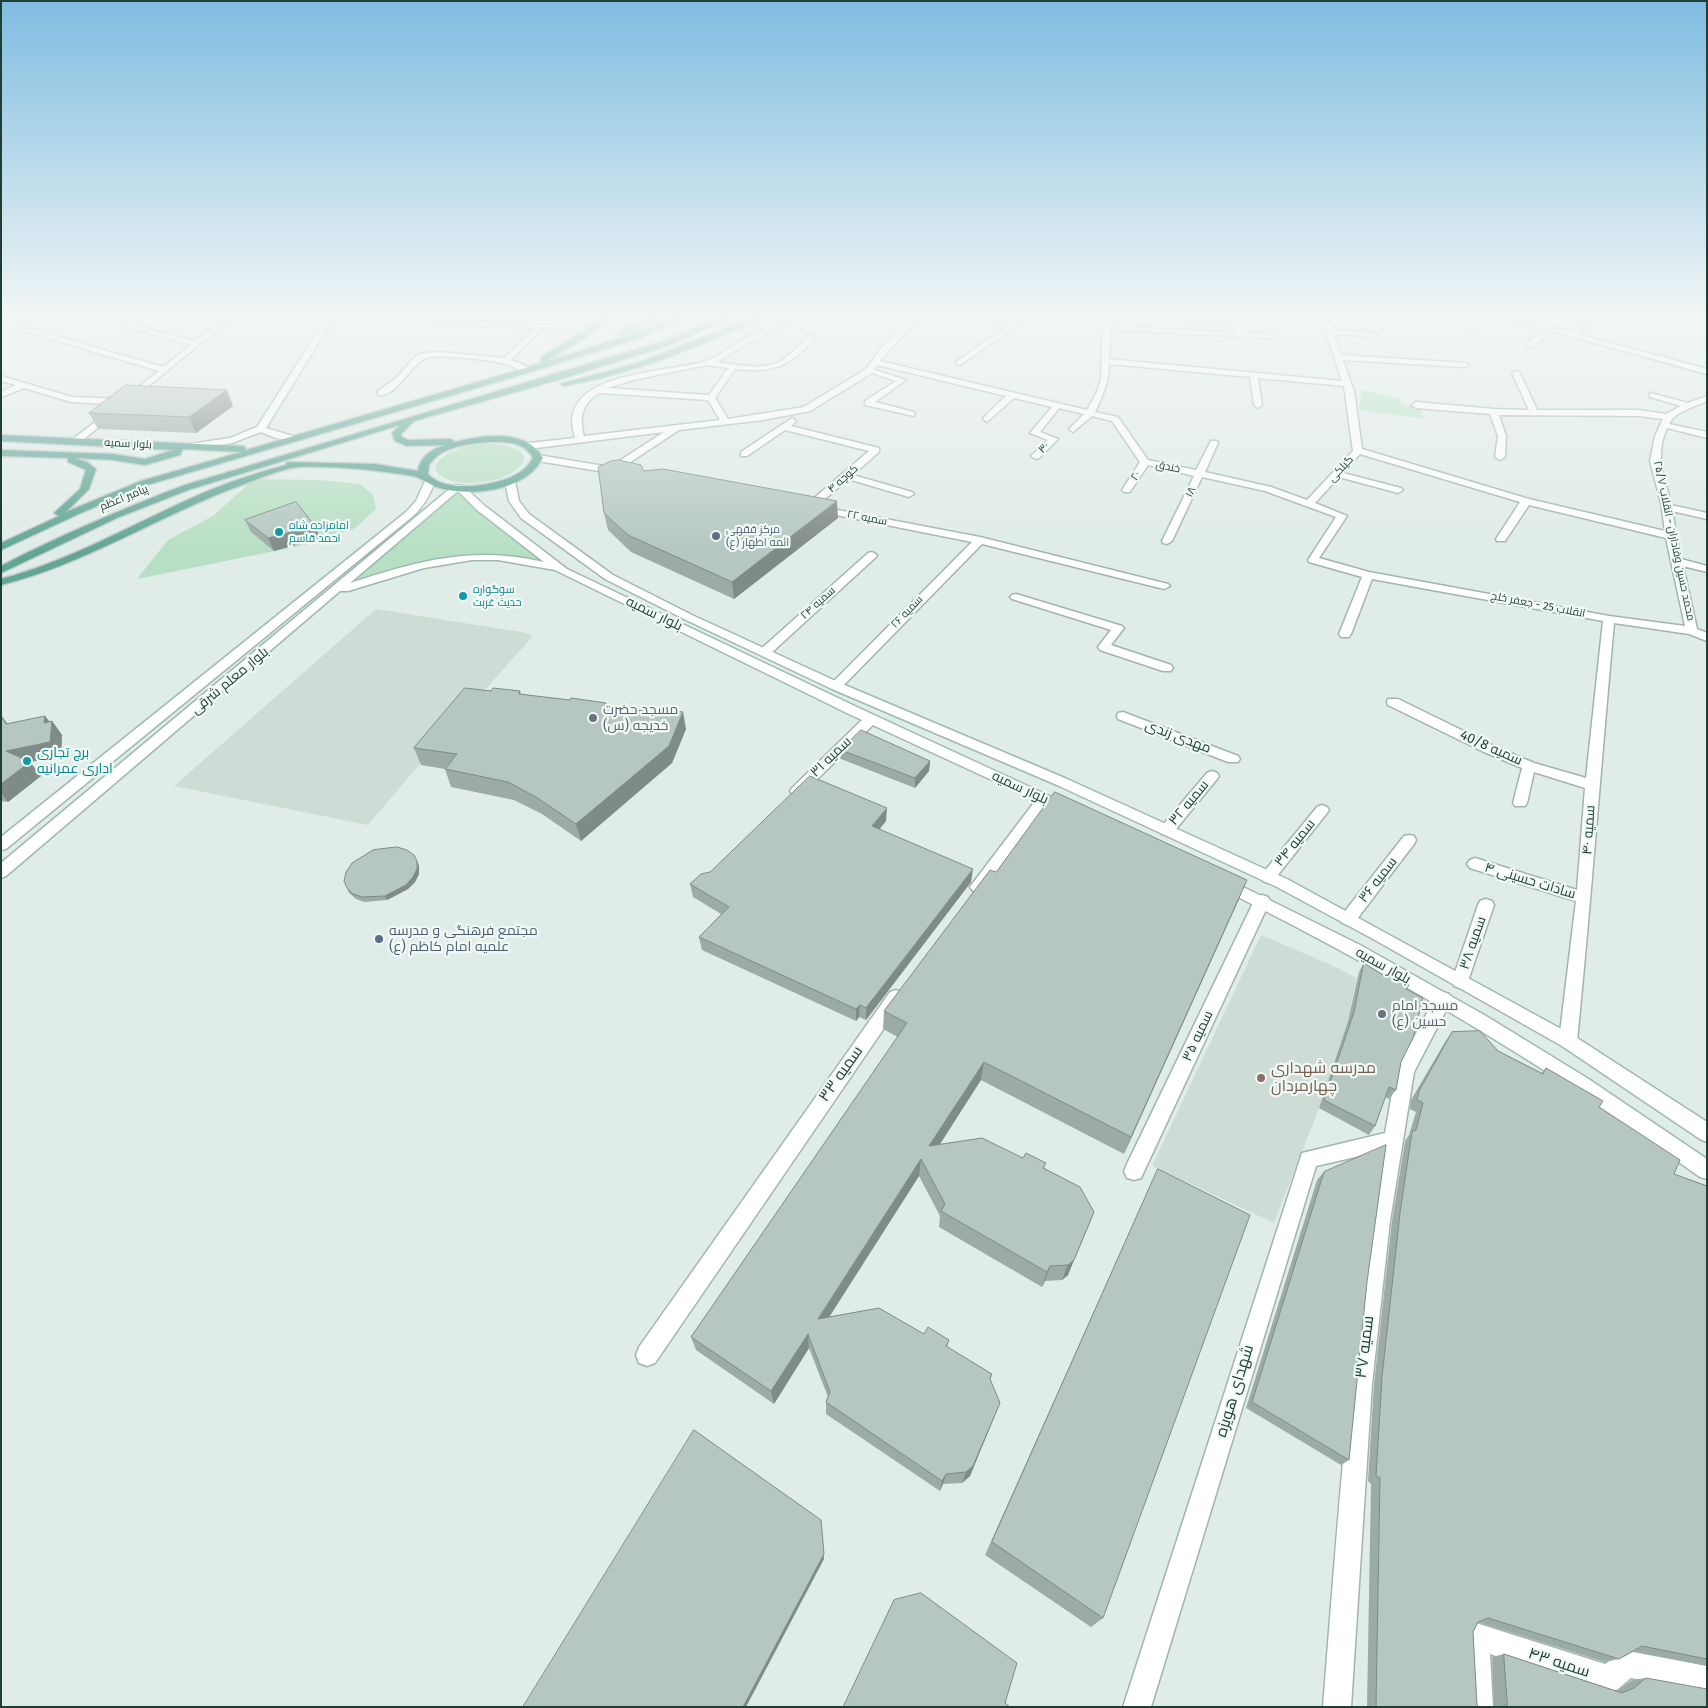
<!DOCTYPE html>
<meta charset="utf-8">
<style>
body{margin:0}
#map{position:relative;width:1708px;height:1708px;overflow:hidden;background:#e0ece7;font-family:"Fira Sans",sans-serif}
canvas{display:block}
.frame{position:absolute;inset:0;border:2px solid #1f3e36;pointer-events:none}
</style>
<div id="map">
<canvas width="1708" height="1708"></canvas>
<div class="frame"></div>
</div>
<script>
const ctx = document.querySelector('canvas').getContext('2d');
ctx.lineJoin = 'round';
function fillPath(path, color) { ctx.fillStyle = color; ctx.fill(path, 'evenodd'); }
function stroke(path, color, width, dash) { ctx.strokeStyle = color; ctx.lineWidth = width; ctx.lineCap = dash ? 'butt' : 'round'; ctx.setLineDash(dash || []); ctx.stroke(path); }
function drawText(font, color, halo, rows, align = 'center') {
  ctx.font = font + ' "Fira Sans",Cairo,sans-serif'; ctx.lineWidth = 4.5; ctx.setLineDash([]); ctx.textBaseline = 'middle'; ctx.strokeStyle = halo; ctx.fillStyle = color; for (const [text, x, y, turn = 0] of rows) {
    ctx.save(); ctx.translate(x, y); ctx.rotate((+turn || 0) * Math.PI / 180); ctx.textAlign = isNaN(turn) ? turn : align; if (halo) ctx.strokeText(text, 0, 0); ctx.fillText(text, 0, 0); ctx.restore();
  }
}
fillPath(new Path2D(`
 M376,609L527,633L532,637L449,730L368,825L174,786Z
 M1261,935L1329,964L1357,978L1348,1021L1339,1047L1319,1108L1274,1223L1152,1166Z`), '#cedcd6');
fillPath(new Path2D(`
 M1362,390L1399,398L1402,404L1421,407L1423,419L1359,410Z
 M486,444C500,444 514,445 524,455C526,484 439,495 435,466C446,449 467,446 486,444Z
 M254,479L318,480L360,484L373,495L376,509L354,529L309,544L137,579L168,540L213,516Z
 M458,489L563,571L531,561L454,558L336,592Z`), '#b7dfc3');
const minor = new Path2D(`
 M26,314H36L14,324L163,367L191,345L121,326V322L195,341L229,314H237L130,401L127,400V396L159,371L7,326H1V323Z
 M799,314H808L745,345L717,362C736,364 761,371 779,362C790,356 799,345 808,336L815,338C790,367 773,373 735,369L715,398L728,419L804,407L866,369L883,346L915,314H922L880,361L1087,410L1097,392L1101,378L1102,336L1107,314H1114L1112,326L1237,333L1233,326L1185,323L1184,321L1188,319L1236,322H1239L1245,333L1271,334L1275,336L1271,338L1111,330L1109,359L1342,381L1320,314H1327L1332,329L1375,333L1379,335L1375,337L1334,334L1341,355L1465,363L1469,365L1465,367L1343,360L1354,391L1362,449L1529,499L1665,531L1661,503L1650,461L1655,436L1663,419L1638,416L1499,415L1506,436L1505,457L1500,460L1495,457L1498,436L1490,414L1416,408L1412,405L1416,402L1494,409L1529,410L1512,373L1516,371L1520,373L1537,410H1638L1666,414L1681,406L1650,397V393L1688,403L1707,396V401C1695,407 1675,411 1669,424L1707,432V438L1667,428C1654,457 1665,477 1671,505L1707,513V519L1672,511L1681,559L1707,566V572L1683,566L1697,629L1707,633V641L1689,634L1614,623C1601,762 1591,902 1577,1041L1574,1046L1568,1049L1562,1046L1559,1041L1576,901L1470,868L1467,864L1470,860L1475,858L1577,890L1585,788L1534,772L1527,803L1525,806H1515L1513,803L1522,768L1484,752L1388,705L1387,702L1388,699H1398L1494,746L1534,763L1586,778L1603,621L1372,579L1351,634L1349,637H1341L1339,634L1362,577L1309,562L1308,560L1336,517L1265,491L1202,477L1172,541L1167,544L1163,543L1162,541L1194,476L1148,465L1130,492H1124L1122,490L1140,462L1112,421L1092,416L1073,432L1069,429L1084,414L1059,408L1040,432L1058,439L1039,458L1036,459L1031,456L1048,440L1030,433L1052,407L1014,398L987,422L983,419L984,417L1006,396L877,365L874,370L906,380L875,402L914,412V416L865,405V401L896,381L872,373L810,411L763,420L679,430L620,469L622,471L617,474L538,461L533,458L538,455L610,467L664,432L529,449L524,446L529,443L575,438C574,433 572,427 572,423C572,368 676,374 711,359C721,355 730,346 740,341C759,331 780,324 799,314ZM1109,364L1250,377L1254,405L1258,408L1262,405L1258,378L1344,386L1353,451L1307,500L1271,487L1205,472L1218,443L1217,441H1211L1196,470L1148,460L1118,417L1095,412C1103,395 1109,382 1109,364ZM707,365L728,368L709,395L608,388L633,380ZM600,393L708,400L720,420L584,436C579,418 582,402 600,393ZM1360,454L1520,502L1496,539L1497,541H1505L1529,505L1666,538L1685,626L1609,616L1369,572L1319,558L1347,516L1315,503L1339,477L1398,493L1403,490L1401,488L1343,473Z
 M970,314H983L1020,324L960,365H957V361L1010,325Z
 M1410,314H1417L1418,318L1411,320Z
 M1475,314H1482L1477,333L1473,335L1469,333Z
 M1486,314L1510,315L1571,332L1583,322L1563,314H1574L1592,321L1578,334L1707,369V374L1551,331L1533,347H1527V343L1545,329Z
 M433,319L591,327L595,329L591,331L542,329L511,360L531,368V372C522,373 514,366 506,364C493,360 442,355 429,357C412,360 398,398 378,395V391L396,378L416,356L423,353L441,352L504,358L535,328L436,323H433Z
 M1,376L72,397L124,399L128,402L124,405L71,402L24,388L1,397V392L16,385L1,381Z
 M112,409L115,410V414L79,443H73V439Z
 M792,418L796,421L791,426L879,448V452L853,475L912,492L914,494L909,497L848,479L817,506L980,537L1168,584L1170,586L1164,589L982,544L840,689H832L830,686L832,683L972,542L806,509V505L869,451L785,430L747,456H741V452Z
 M872,552L877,555L876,557L769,655H761L759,652L761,649L868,553Z
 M1016,594L1122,626L1124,628L1111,645L1171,665L1173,668L1171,671H1163L1100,650L1098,647L1111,630L1012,599L1010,597L1012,595Z
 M1123,712L1238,756L1240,759L1238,762H1228L1118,719L1117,716L1118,713Z
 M871,715L878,719L876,722L802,794H792L790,791L792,788L866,716Z
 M1212,771L1217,773L1219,776L1217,779L1172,834L1167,835L1162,834L1160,830L1162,826L1207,773Z
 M1044,794L1049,796L1051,799L1049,802L983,891L978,893L973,891L970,887L973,883L1039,796Z
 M1322,805L1327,807L1329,810L1327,813L1273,881L1268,883L1263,881L1260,877L1263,873L1317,807Z
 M1409,835L1414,836L1416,840L1414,844L1354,923L1348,925L1342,923L1340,919L1342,915L1404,836Z
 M1262,895L1268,897L1270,901L1141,1178L1134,1180L1127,1178L1124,1171L1127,1164L1254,901L1256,897Z
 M1486,899L1492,901L1494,905L1468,981L1466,986L1460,988L1454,986L1452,981L1478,905L1480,901Z
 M896,990L902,992L905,997L902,1002L655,1363L647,1366L639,1363L636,1355L639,1347L890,992Z
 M1443,992L1449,994L1452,999L1414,1072L1390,1221L1372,1384L1351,1707H1323C1338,1521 1350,1335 1382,1151L1316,1166L1151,1707H1123L1302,1153L1385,1133L1396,1071L1437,994Z
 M1476,1623L1605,1664L1618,1655L1627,1651L1707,1666V1693L1631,1678L1618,1689L1608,1693L1490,1654L1493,1707H1467L1463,1636L1467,1627Z`);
const tertiary = new Path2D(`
 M329,314H336L266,428L296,437V441L276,438L261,432L232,443L184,449V445L230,438L257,427Z`);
const secondary = new Path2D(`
 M430,478L435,481C430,495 424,506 413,516L6,849L1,850V837L406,512L416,501L425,481Z
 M510,478L515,481L519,501L529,514L613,575L692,615L840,683L1067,779L1287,879L1574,1036L1707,1122V1142L1700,1139L1562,1046L1375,940L1277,887L1057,785L832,689L684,619L605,579L521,518L509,501L505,481Z
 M456,485L463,486L485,506L567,569L861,709L1071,806L1073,809L1071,812H1061L851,715L555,570L498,560H472L424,568L348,591H340L6,876L1,878V863L453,486ZM458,491L477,510L544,562C474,545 416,561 350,583Z
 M1225,878L1360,945L1486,1016L1587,1078L1707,1159V1179L1700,1177C1639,1134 1578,1091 1515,1052C1419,992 1320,938 1220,888L1217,884L1220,880Z`);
const primary = new Path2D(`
 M603,314H611L591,334L547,361H541V357L585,330Z
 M626,314H633L628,318L624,316Z
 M657,314H667L622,336L615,334Z
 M683,314H693L642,337L531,372L147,485L83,512L1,550V543L59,516L54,513L80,489L86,470L68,462V458L1,456V450L113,454L145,459L173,450L1,441V435L242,446L245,447L246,450L525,368L636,333ZM183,449L241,452L141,481L66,512L89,489L96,469L87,462L75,458L113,460L145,465L180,455Z
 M728,314H738L670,345L568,377L414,421L401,434L402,437L408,440L451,439L455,442C483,435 526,428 543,458C540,462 537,467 534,470C512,492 468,496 440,488C430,486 423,478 413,476C376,470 338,466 300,467C282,468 256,480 239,486C158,516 85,564 1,585V579C66,562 124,529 185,501C217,486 252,474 286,465L287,462L375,464L418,471C420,457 432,449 445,445L407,446L395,441L392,433L400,425L191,489L119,517L1,573V566C61,535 122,509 185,485L664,341ZM489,442C506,442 524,441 533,458C529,465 524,470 517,474C497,486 445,494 428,474L429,465C441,446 468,444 489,442Z
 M761,314H771C759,323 740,328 726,334C673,357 620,376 564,386L560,384L638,363Z`);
stroke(minor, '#a2b4ae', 3);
stroke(tertiary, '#a2b4ae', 3);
stroke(secondary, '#9db9b0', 3);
stroke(primary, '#c0c9c7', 3);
fillPath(minor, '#fff');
fillPath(tertiary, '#fff');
fillPath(secondary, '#fff');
fillPath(primary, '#61a595');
fillPath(new Path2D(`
 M233,406L196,433L98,429L89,413Z
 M644,471L838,518L734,599L631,552L608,530L604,513Z
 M245,520L320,538L274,551L251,532Z
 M491,691H520L521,694L607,706L686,729L672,763L581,841L542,814L514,800L451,787L445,769L421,765L414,748Z
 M1,715L8,724L45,716L49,721H52L62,735L61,756L30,762L41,776L8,802L1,801Z
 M841,750L930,761L929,771L915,788L841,759Z
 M886,821L880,829L971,882L866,1020L859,1017L856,1021L702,950L699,937L721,914L693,897L690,884L710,872Z
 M414,855L419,866V874L415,882L408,889L387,900L364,902L356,899L349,893L347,888Z
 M996,872L1239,899L1124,1154L981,1080L939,1144L1023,1158L1046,1163L1044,1168L1080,1187L1068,1275L1062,1280L1045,1281L1042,1287L939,1227L940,1216L919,1176L829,1317L924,1334L949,1340L947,1347L992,1374L990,1380L1000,1403L970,1476L962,1483L943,1484L940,1491L826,1414V1402L828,1397L809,1348L774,1404L696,1350L691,1337L898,1037L883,1029L884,1011Z
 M1364,963L1407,989L1401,1062L1396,1090L1389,1099L1385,1097L1375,1126L1369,1135L1319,1108L1348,1021L1359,972Z
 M1452,1032L1498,1051L1542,1073L1546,1068L1599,1107L1674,1174L1707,1186V1666L1634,1651L1619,1659L1605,1662L1478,1622L1473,1632L1477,1705L1479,1707H1367L1371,1484L1368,1481L1374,1384L1392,1221L1405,1141L1409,1135L1416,1112L1410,1109L1411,1100L1445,1042Z
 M1158,1169L1103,1618L1091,1627L985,1555Z
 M1324,1172L1349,1460L1341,1465L1246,1408L1317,1180Z
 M1504,1654L1617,1691L1632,1680L1646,1678L1707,1707H1494L1492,1657Z`), '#9caba5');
fillPath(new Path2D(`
 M227,390L233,406L196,433L189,417Z
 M837,501L838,518L734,599L732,582Z
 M315,526L320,538L274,551L268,538Z
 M683,712L686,729L672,763L581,841L576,824Z
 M45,716L52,725V721L62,735L61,756L30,762L41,776L8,802L1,793V784L6,751L44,723Z
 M930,761L929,771L915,788V778Z
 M887,808L886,821L871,839L872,826Z
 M417,861L419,866V874L415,882L408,889L387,900L385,896Z
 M973,869L971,882L866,1020V1008Z
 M1247,880L1239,899L1124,1154L1131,1137Z
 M860,1005L859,1017L856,1021V1009Z
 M984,1062L981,1080L928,1163L929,1146Z
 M921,1159L919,1176L819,1333L818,1319Z
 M1094,1212L1068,1275L1062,1280L1068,1265Z
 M1050,1266L1045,1281L1042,1287L1047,1272Z
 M808,1334L809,1348L774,1404L771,1391Z
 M1000,1403L970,1476L962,1483L966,1472Z
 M946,1474L943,1484L940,1491L942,1481Z
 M821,1520L824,1559L746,1707H743Z`), '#7f8b86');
const building = new Path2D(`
 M126,385L227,390L189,417L89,413Z
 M619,460L641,465L644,471L663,469L837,501L732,582L628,535L604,513L598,467L611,461Z
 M296,502L315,526L268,538L245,520Z
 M465,688L491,691L493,688L520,691L519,694L570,700L571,698L606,703L605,706L661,713L663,710L683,712L669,746L576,824L536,797L508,782L445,769L457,754L414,748Z
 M1,716L6,724L45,716L44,723L52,721L50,742L6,751L30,762L1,784Z
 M861,730L930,761L915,778L841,750Z
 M810,776L887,808L872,826L973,869L866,1008L860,1005L856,1009L699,937L729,907L690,884L701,874L710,872Z
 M1055,792L1247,880L1131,1137L984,1062L929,1146L982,1138L1023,1158L1026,1153L1046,1163L1043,1168L1080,1187L1094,1212L1074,1260L1068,1265L1050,1266L1047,1272L941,1211L945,1204L921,1159L818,1319L879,1308L924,1334L928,1327L949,1340L946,1346L992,1374L990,1379L1000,1403L973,1466L966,1472L946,1474L942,1481L826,1402L830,1392L808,1334L771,1391L691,1337L907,1023L884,1011L990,870L996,872Z
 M397,847L407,850L414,855L417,861V869L413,877L406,885L385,896L362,897L353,894L347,888L344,881L346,872L352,863L373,850Z
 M1364,963L1386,977L1391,975L1409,985L1406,989L1423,998L1413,1038L1401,1062L1396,1090L1389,1087L1375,1126L1324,1100L1354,1012Z
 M1480,1031L1498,1051L1543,1074L1546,1068L1603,1101L1599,1107L1680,1160L1674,1174L1707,1186V1659L1642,1646L1619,1659L1488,1618L1478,1622L1473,1632L1477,1705L1479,1707H1376L1380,1478L1376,1476L1382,1377L1400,1213L1412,1132L1416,1130L1423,1103L1417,1100L1419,1091L1452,1032Z
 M1386,1145L1367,1282L1349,1460L1252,1402L1324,1172Z
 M1158,1169L1250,1215L1103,1618L992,1542Z
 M694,1430L821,1520L824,1554L743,1707H523Z
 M921,1593L1017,1663L1005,1703L1010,1707H843L894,1600Z
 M1504,1654L1622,1693L1634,1688L1646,1678L1707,1689V1707H1485L1507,1706Z`);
fillPath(building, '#b5c7c0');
stroke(building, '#7f8b86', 1);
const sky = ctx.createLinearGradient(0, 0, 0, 553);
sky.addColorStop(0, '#7fbce1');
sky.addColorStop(0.57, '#f1f6f4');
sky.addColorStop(1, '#f1f6f400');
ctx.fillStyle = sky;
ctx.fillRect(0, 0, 1708, 553);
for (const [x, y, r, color] of [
 [279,532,5,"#0f9aa8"],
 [716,536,5,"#5c6f8a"],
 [463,596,5,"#0f9aa8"],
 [593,718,5,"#6b7280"],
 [27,761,5,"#0f9aa8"],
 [379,939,5,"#5c6f8a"],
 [1382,1014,5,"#6b7280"],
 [1261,1078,5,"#8d6e63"]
]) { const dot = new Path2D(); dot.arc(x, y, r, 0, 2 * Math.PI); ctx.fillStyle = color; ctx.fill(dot); stroke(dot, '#f1f9f5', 2); }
drawText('11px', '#1f3e36', '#f1f9f5', [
 ["بلوار سمیه",128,444,3],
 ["۳۰",1044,448,-44],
 ["خندق",1168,467,12],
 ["گیلکی",1341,469,-47],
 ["۲۰",1136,476,-57],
 ["کوچه ۴",843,479,-41],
 ["۱۸",1191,492,-64],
 ["پیامبر اعظم",124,498,-22],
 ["سمیه ۲۲",867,518,11],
 ["محمد حسین وفاداران - انقلاب ۲۵/۷",1674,541,78],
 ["سمیه ۲۴",818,603,-42],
 ["انقلاب 25 - جعفر خلج",1538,605,11],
 ["سمیه ۲۶",907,612,-46]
]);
drawText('11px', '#0d838f', '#f1f9f5', [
 ["امامزاده شاه",289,526],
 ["احمد قاسم",289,539],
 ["سوگواره",473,590],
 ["حدیث غربت",473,603]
], 'left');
drawText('11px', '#4e5e75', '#f1f9f5', [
 ["مرکز فقهی",726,530],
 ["ائمه اطهار (ع)",726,543]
], 'left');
drawText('14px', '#1f3e36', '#f1f9f5', [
 ["بلوار سمیه",654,614,26],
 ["بلوار معلم شرقی",230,681,-40],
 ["مهدی زندی",1178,737,21],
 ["سمیه 40/8",1491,748,24],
 ["سمیه ۳۱",831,757,-44],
 ["بلوار سمیه",1020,788,25],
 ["سمیه ۳۲",1189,803,-50],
 ["سمیه ۴۰",1589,830,-86],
 ["سمیه ۳۴",1295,843,-51],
 ["سمیه ۳۶",1378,880,-52],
 ["۴ سادات حسینی",1530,881,17],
 ["سمیه ۳۸",1473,943,-71],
 ["بلوار سمیه",1383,966,29],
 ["سمیه ۳۵",1198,1036,-65]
]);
drawText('14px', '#5b616d', '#f1f9f5', [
 ["مسجد حضرت",603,710],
 ["خدیجه (س)",603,726],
 ["مسجد امام",1392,1006],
 ["حسین (ع)",1392,1022]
], 'left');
drawText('14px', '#0d838f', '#f1f9f5', [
 ["برج تجاری",37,753],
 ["اداری عمرانیه",37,769]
], 'left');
drawText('14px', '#4e5e75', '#f1f9f5', [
 ["مجتمع فرهنگی و مدرسه",389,931],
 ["علمیه امام کاظم (ع)",389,947]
], 'left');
drawText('16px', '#785e54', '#f1f9f5', [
 ["مدرسه شهداری",1271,1069],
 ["چهارمردان",1271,1087]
], 'left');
drawText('16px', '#1f3e36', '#f1f9f5', [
 ["سمیه ۳۳",841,1074,-55],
 ["سمیه ۳۷",1365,1347,-83],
 ["شهدای هویزه",1235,1391,-73],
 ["سمیه ۴۳",1559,1663,18]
]);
</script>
